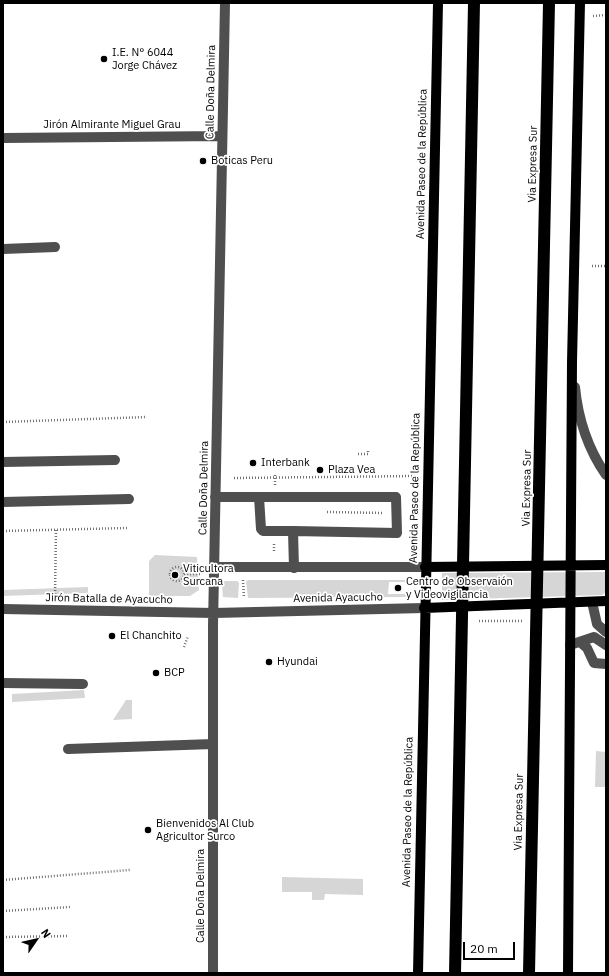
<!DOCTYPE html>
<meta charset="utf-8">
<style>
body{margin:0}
#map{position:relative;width:609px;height:976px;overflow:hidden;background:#fff;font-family:"IBM Plex Sans",sans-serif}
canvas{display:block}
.frame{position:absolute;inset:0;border:4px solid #000;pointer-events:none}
.north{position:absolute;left:16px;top:920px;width:40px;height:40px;-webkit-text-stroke:3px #fff;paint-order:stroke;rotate:56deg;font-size:11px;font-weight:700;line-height:16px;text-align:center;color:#000}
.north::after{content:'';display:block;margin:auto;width:14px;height:18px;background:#000;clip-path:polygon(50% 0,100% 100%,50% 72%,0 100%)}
.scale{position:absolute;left:463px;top:942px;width:52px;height:18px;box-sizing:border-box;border:2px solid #000;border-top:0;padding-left:5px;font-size:12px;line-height:14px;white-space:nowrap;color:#000;-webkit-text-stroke:3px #fff;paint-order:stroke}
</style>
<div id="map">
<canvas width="609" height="976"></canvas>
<div class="frame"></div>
<div class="north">N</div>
<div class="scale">20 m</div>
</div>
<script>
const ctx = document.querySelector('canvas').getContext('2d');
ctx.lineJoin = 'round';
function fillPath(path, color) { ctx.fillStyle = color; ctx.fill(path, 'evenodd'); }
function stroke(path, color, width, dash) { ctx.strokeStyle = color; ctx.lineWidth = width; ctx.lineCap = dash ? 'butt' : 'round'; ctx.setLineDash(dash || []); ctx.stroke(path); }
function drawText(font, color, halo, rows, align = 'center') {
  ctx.font = font + ' "IBM Plex Sans",sans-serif'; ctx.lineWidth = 3.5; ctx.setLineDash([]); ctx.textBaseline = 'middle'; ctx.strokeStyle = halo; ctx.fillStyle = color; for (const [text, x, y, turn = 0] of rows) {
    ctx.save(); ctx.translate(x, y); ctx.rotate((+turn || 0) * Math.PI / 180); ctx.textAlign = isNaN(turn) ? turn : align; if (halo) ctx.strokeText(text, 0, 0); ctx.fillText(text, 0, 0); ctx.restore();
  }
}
fillPath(new Path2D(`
 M155,555L197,557L199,590L190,596H149V561Z
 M606,572V592L602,595L442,600V573Z
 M249,580H407V582H389L388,594H407V597L248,598L246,581Z
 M225,581H237L239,583L238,598L223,597L222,584Z
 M88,587V593L3,596V590Z
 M84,690L85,698L12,702V694Z
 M126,700H132V719L113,720Z
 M596,751L606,752V787H595Z
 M282,877L363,879V895L325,894L324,900H312V892H282Z`), '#d6d6d6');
stroke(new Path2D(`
 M593,16L606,15
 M592,266H606
 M3,422L147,417
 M358,454H368V451
 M234,478L415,476
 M275,485V475
 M327,512L384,513
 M3,531L127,528
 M274,544V551
 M170 574a7 7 0 1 1 14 0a7 7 0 1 1-14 0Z
 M184,574H200
 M243,580L244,598
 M55,597L56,529
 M479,621H522
 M184,647L188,636
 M3,880L130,870
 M3,911L71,907
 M3,937L69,936`), '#717171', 2.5, [1, 2]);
stroke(new Path2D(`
 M3,138L222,136
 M3,249L55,247
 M575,387C578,418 588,449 606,475
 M3,462L115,460
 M215,497H396L397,533L293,531L294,568
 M259,497L261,529L263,531H293
 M3,502L129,499
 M215,567H425
 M592,602L597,624L606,632
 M3,609L214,613L424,608
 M580,642L587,648L594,663L606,664
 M570,645L594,637L606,645
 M3,683L83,684
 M68,749L213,744
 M213,973V625L225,3`), '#4f4f4f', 10);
stroke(new Path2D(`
 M425,567L606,565
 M424,608L606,601
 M418,973L438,3
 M568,973L572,362L580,3`), '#000', 10);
stroke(new Path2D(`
 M455,973L474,3
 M529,973L549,3`), '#000', 12);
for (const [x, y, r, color] of [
 [104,59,4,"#000"],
 [203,161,4,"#000"],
 [253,463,4,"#000"],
 [320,470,4,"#000"],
 [175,575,4,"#000"],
 [398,588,4,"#000"],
 [112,636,4,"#000"],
 [269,662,4,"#000"],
 [156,673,4,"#000"],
 [148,830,4,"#000"]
]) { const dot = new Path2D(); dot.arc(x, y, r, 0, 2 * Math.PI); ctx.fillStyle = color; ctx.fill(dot); stroke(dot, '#fff', 1.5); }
drawText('11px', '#000', '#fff', [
 ["I.E. N° 6044",112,53],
 ["Jorge Chávez",112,66],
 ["Boticas Peru",211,161],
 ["Interbank",261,463],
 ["Plaza Vea",328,470],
 ["Viticultora",183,569],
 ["Surcana",183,582],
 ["Centro de Observaión",406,582],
 ["y Videovigilancia",406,595],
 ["El Chanchito",120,636],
 ["Hyundai",277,662],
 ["BCP",164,673],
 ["Bienvenidos Al Club",156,824],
 ["Agricultor Surco",156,837]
], 'left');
drawText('11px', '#000', '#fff', [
 ["Calle Doña Delmira",211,92,-89],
 ["Jirón Almirante Miguel Grau",112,125],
 ["Avenida Paseo de la República",422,164,-89],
 ["Via Expresa Sur",533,164,-89],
 ["Calle Doña Delmira",204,488,-89],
 ["Avenida Paseo de la República",415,488,-89],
 ["Via Expresa Sur",527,488,-89],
 ["Avenida Ayacucho",338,598,-1],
 ["Jirón Batalla de Ayacucho",109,599,1],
 ["Avenida Paseo de la República",408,812,-89],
 ["Via Expresa Sur",519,812,-89],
 ["Calle Doña Delmira",201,896,-90]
]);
</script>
